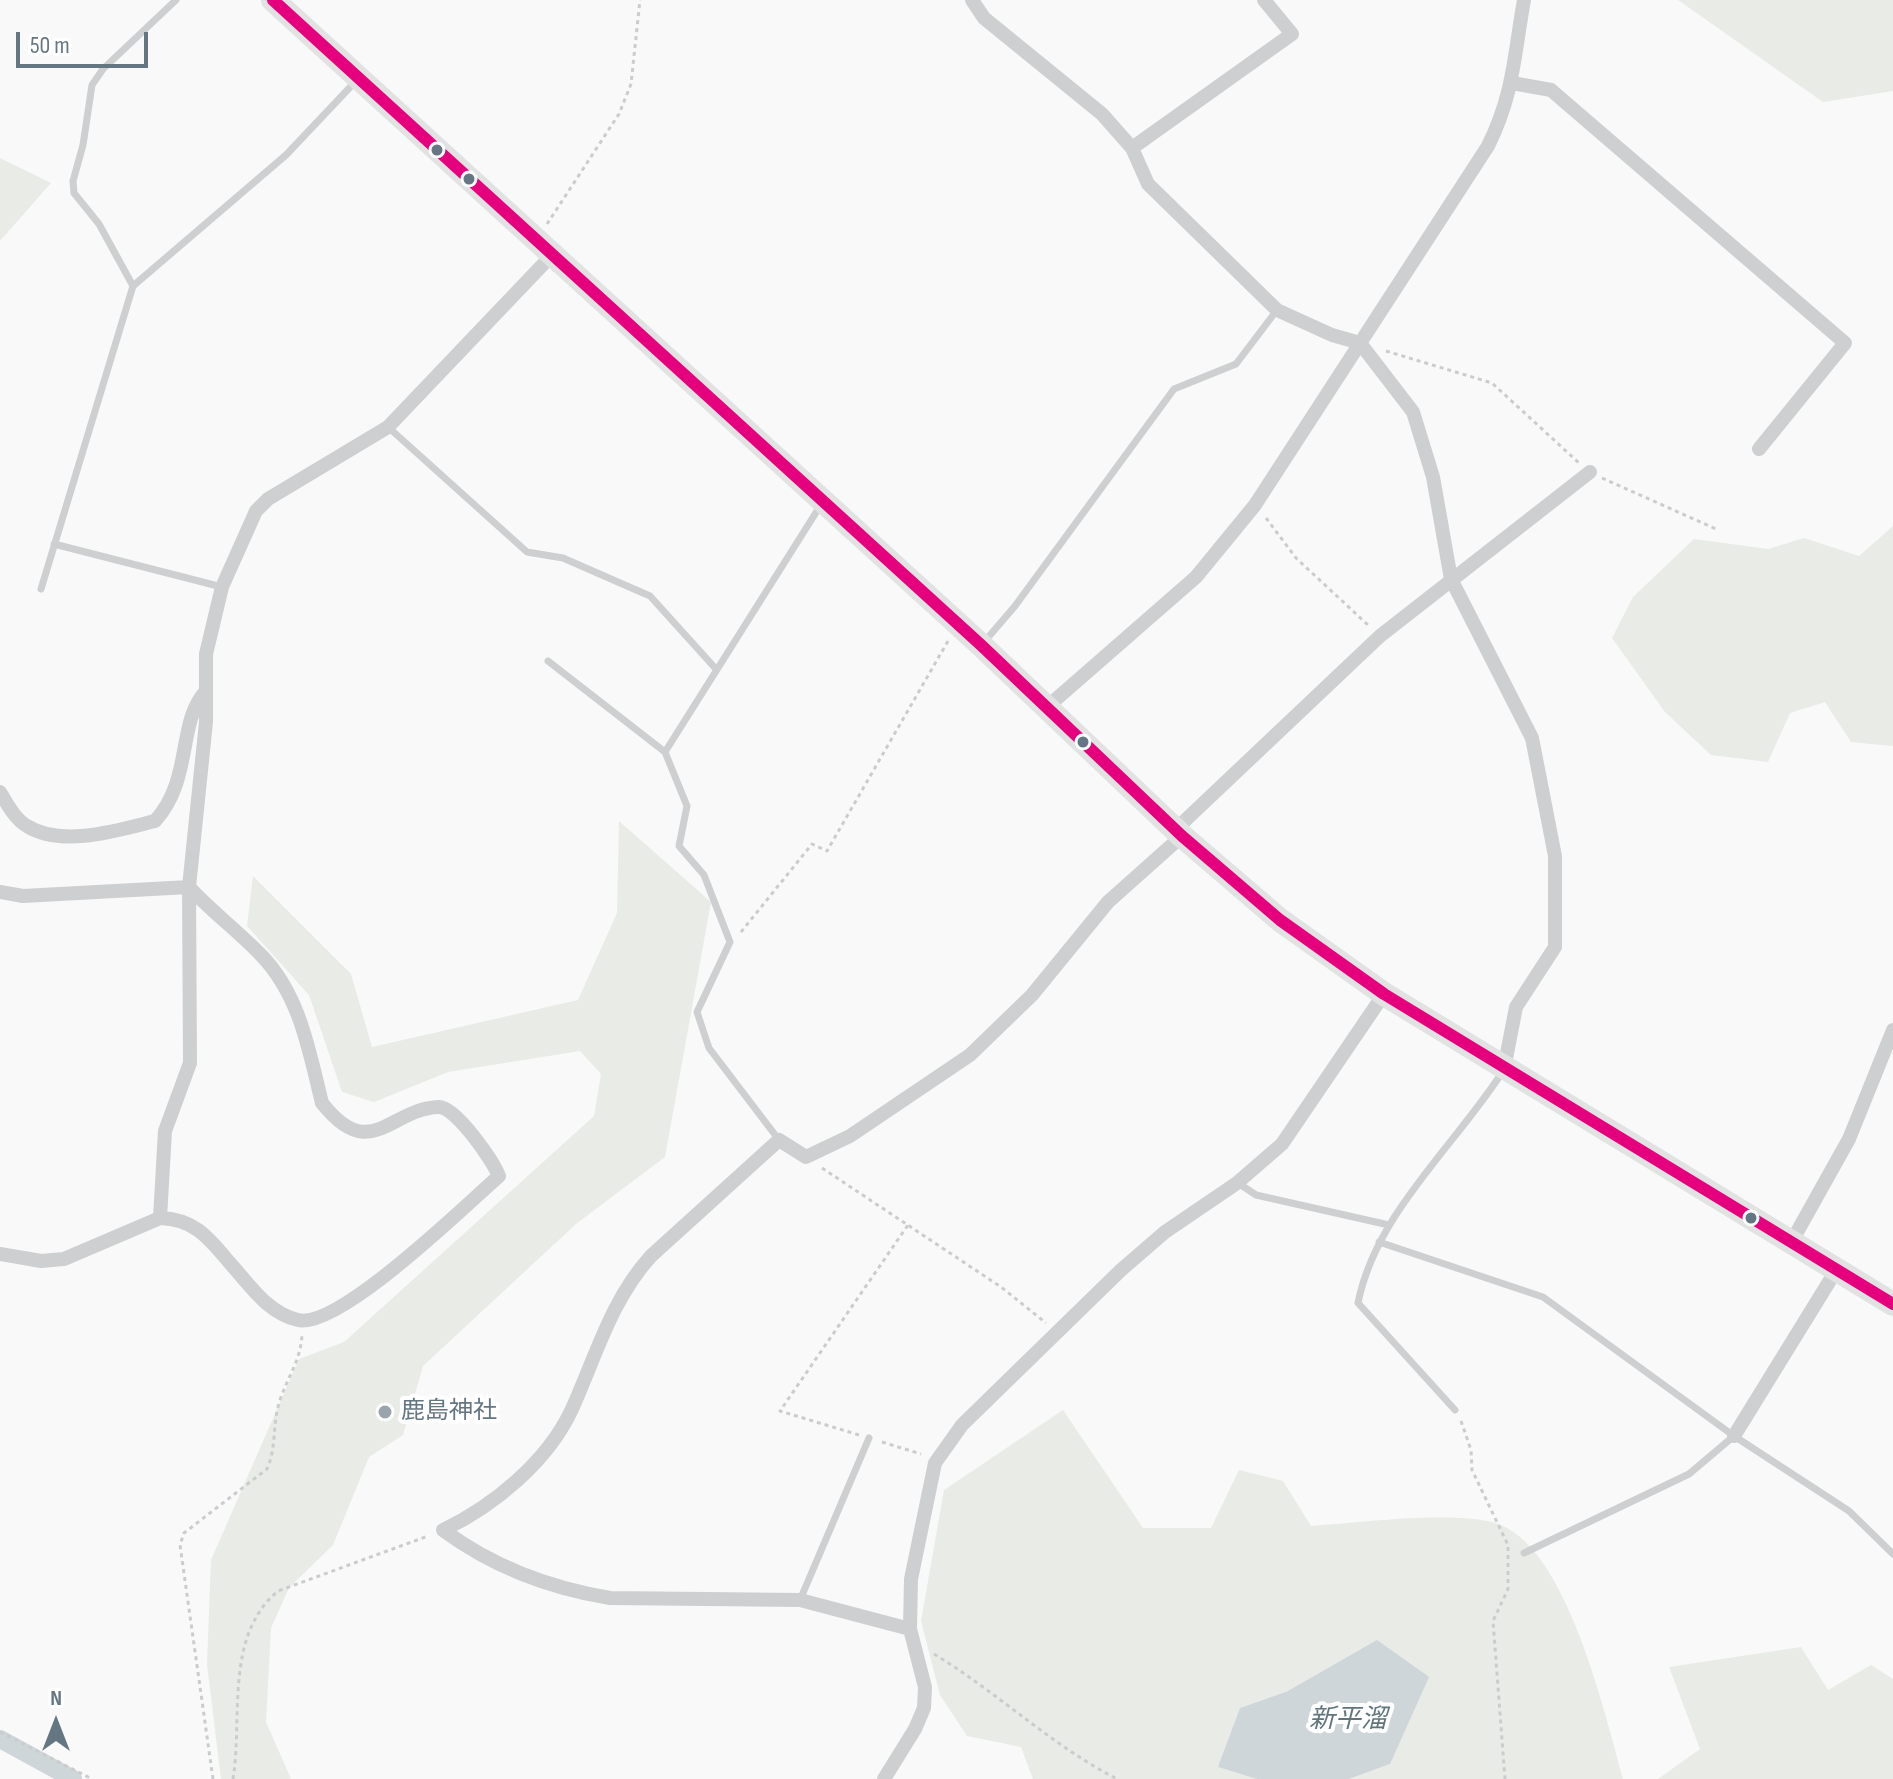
<!DOCTYPE html>
<meta charset="utf-8">
<style>
body{margin:0}
#map{position:relative;width:1893px;height:1779px;overflow:hidden;background:#f9f9f9;font-family:"Sofia Sans Condensed",sans-serif}
canvas{display:block}
.north{position:absolute;left:16px;top:1683px;width:80px;height:80px;-webkit-text-stroke:6px #fff;paint-order:stroke;rotate:0deg;font-size:22px;font-weight:700;line-height:32px;text-align:center;color:#657683}
.north::after{content:'';display:block;margin:auto;width:28px;height:36px;background:#657683;clip-path:polygon(50% 0,100% 100%,50% 72%,0 100%)}
.scale{position:absolute;left:16px;top:32px;width:132px;height:36px;box-sizing:border-box;border:4px solid #657683;border-top:0;padding-left:10px;font-size:24px;line-height:28px;white-space:nowrap;color:#657683;-webkit-text-stroke:6px #fff;paint-order:stroke}
</style>
<div id="map">
<canvas width="1893" height="1779"></canvas>
<div class="north">N</div>
<div class="scale">50 m</div>
</div>
<script>
const ctx = document.querySelector('canvas').getContext('2d');
ctx.lineJoin = 'round';
function fillPath(path, color) { ctx.fillStyle = color; ctx.fill(path, 'evenodd'); }
function stroke(path, color, width, dash) { ctx.strokeStyle = color; ctx.lineWidth = width; ctx.lineCap = dash ? 'butt' : 'round'; ctx.setLineDash(dash || []); ctx.stroke(path); }
function drawText(font, color, halo, rows, align = 'center') {
  ctx.font = font + ' "Sofia Sans Condensed","Noto Sans JP",sans-serif'; ctx.lineWidth = 8; ctx.setLineDash([]); ctx.textBaseline = 'middle'; ctx.strokeStyle = halo; ctx.fillStyle = color; for (const [text, x, y, turn = 0] of rows) {
    ctx.save(); ctx.translate(x, y); ctx.rotate((+turn || 0) * Math.PI / 180); ctx.textAlign = isNaN(turn) ? turn : align; if (halo) ctx.strokeText(text, 0, 0); ctx.fillText(text, 0, 0); ctx.restore();
  }
}
fillPath(new Path2D(`
 M1678,0H1893V91L1823,102Z
 M0,158L51,183L0,241Z
 M1893,526V746L1851,742L1825,702L1790,713L1768,762L1711,755L1665,712L1612,638L1633,597L1694,539L1768,549L1804,538L1859,556Z
 M619,821L711,902L665,1157L576,1224L423,1366L403,1435L369,1457L333,1545L289,1588L271,1628L266,1722L291,1779H221L207,1664L211,1560L299,1359L344,1342L594,1116L601,1074L580,1051L448,1072L374,1102L342,1092L309,995L247,926L253,876L351,974L372,1047L578,1000L617,913Z
 M1063,1410L1143,1528H1211L1239,1470L1283,1481L1311,1526C1354,1523 1465,1509 1501,1525C1568,1553 1605,1714 1623,1779H1349L1390,1764L1288,1691L1240,1708L1219,1767L1257,1779H1033L1021,1747L967,1736L940,1695L921,1621L944,1490Z
 M1801,1647L1828,1690L1871,1665L1893,1679V1779H1658L1700,1749L1669,1667Z`), '#e8ebe6');
fillPath(new Path2D(`
 M1377,1640L1429,1677L1390,1764L1349,1779H1257L1218,1767L1240,1708L1288,1691Z`), '#ced6d9');
stroke(new Path2D(`
 M0,1739L73,1779`), '#ced6d9', 18);
stroke(new Path2D(`
 M547,224L619,114L631,84L640,0
 M1386,351L1492,383L1579,463
 M1602,478L1716,529
 M1266,518L1296,558L1368,625
 M741,932L812,844L827,851L948,641
 M822,1168L1001,1287L1046,1323
 M1461,1421L1471,1450L1472,1470L1508,1545V1589L1493,1621L1505,1779
 M859,1435L780,1411L908,1225
 M882,1442L921,1454
 M934,1654C997,1692 1051,1745 1117,1779
 M0,1732L92,1779
 M213,1779L180,1545L184,1533L267,1469C277,1446 272,1423 280,1400C288,1376 301,1360 302,1334
 M233,1779C243,1718 224,1636 278,1591L428,1536`), '#cbcccd', 3, [4, 4]);
stroke(new Path2D(`
 M133,286L99,224L74,193L73,181L83,145L92,85L103,69L176,0
 M388,427L527,552L563,558L650,596L716,669
 M54,544L222,587
 M41,589L133,286L286,155L355,82
 M985,641L1015,606L1174,389L1236,364L1277,310
 M548,661L665,752
 M779,1140L709,1048L697,1012L730,942L704,875L679,846L687,806L665,752L822,503
 M1238,1183L1256,1195L1389,1225
 M1379,1242L1543,1297L1734,1436L1849,1511L1893,1554
 M1455,1410L1358,1303C1376,1213 1455,1146 1503,1071
 M1524,1553L1689,1474L1734,1436
 M800,1600L869,1438`), '#cecfd0', 7);
stroke(new Path2D(`
 M972,0L984,18L1102,114L1132,148L1148,184L1277,310L1332,335L1360,343L1413,412L1433,477L1451,579L1532,738L1555,856V947L1516,1007L1504,1069
 M1512,83L1551,90L1845,343L1759,449
 M1132,148L1292,34L1264,0
 M1046,708L1196,577L1255,505L1488,146C1514,94 1514,55 1524,0
 M0,792C7,804 15,819 27,826C62,848 119,830 155,821C193,780 177,721 206,691
 M1175,830L1380,636L1590,472
 M0,892L23,896L189,887
 M160,1218L165,1131L190,1063L189,887L206,722V654L222,587L256,511L268,499L388,427L552,255
 M1792,1241L1849,1139L1893,1030
 M0,1254L41,1261L64,1259L160,1218C194,1219 208,1237 229,1262C249,1284 267,1313 298,1320C338,1330 465,1206 499,1176C493,1161 456,1107 439,1107C390,1108 371,1165 322,1103C309,1051 300,995 261,955C238,931 212,912 189,887
 M1734,1436L1837,1269
 M910,1629L800,1600L610,1598C549,1588 493,1567 443,1530C494,1506 548,1461 572,1409C596,1356 611,1300 651,1256L779,1140L806,1157L850,1136L970,1055L1032,995L1108,902L1182,836
 M884,1779L915,1729L924,1708L925,1687L910,1629L911,1579L935,1463L962,1425L1121,1270L1165,1232L1237,1183L1282,1144L1384,994`), '#cecfd0', 14);
stroke(new Path2D(`
 M273,0L981,645L1182,836L1280,920L1384,994L1893,1304`), '#e1e2e2', 24);
stroke(new Path2D(`
 M273,0L981,645L1182,836L1280,920L1384,994L1893,1304`), '#e5007d', 12);
for (const [x, y, r, color] of [
 [437,150,7,"#657683"],
 [469,179,7,"#657683"],
 [1083,742,7,"#657683"],
 [1751,1218,7,"#657683"],
 [385,1412,8,"#99a4ac"]
]) { const dot = new Path2D(); dot.arc(x, y, r, 0, 2 * Math.PI); ctx.fillStyle = color; ctx.fill(dot); stroke(dot, '#fff', 3); }
drawText('24px', '#657683', '#fff', [
 ["鹿島神社",401,1412]
], 'left');
drawText('italic 26px', '#60757c', '#fff', [
 ["新平溜",1348,1720]
]);
</script>
